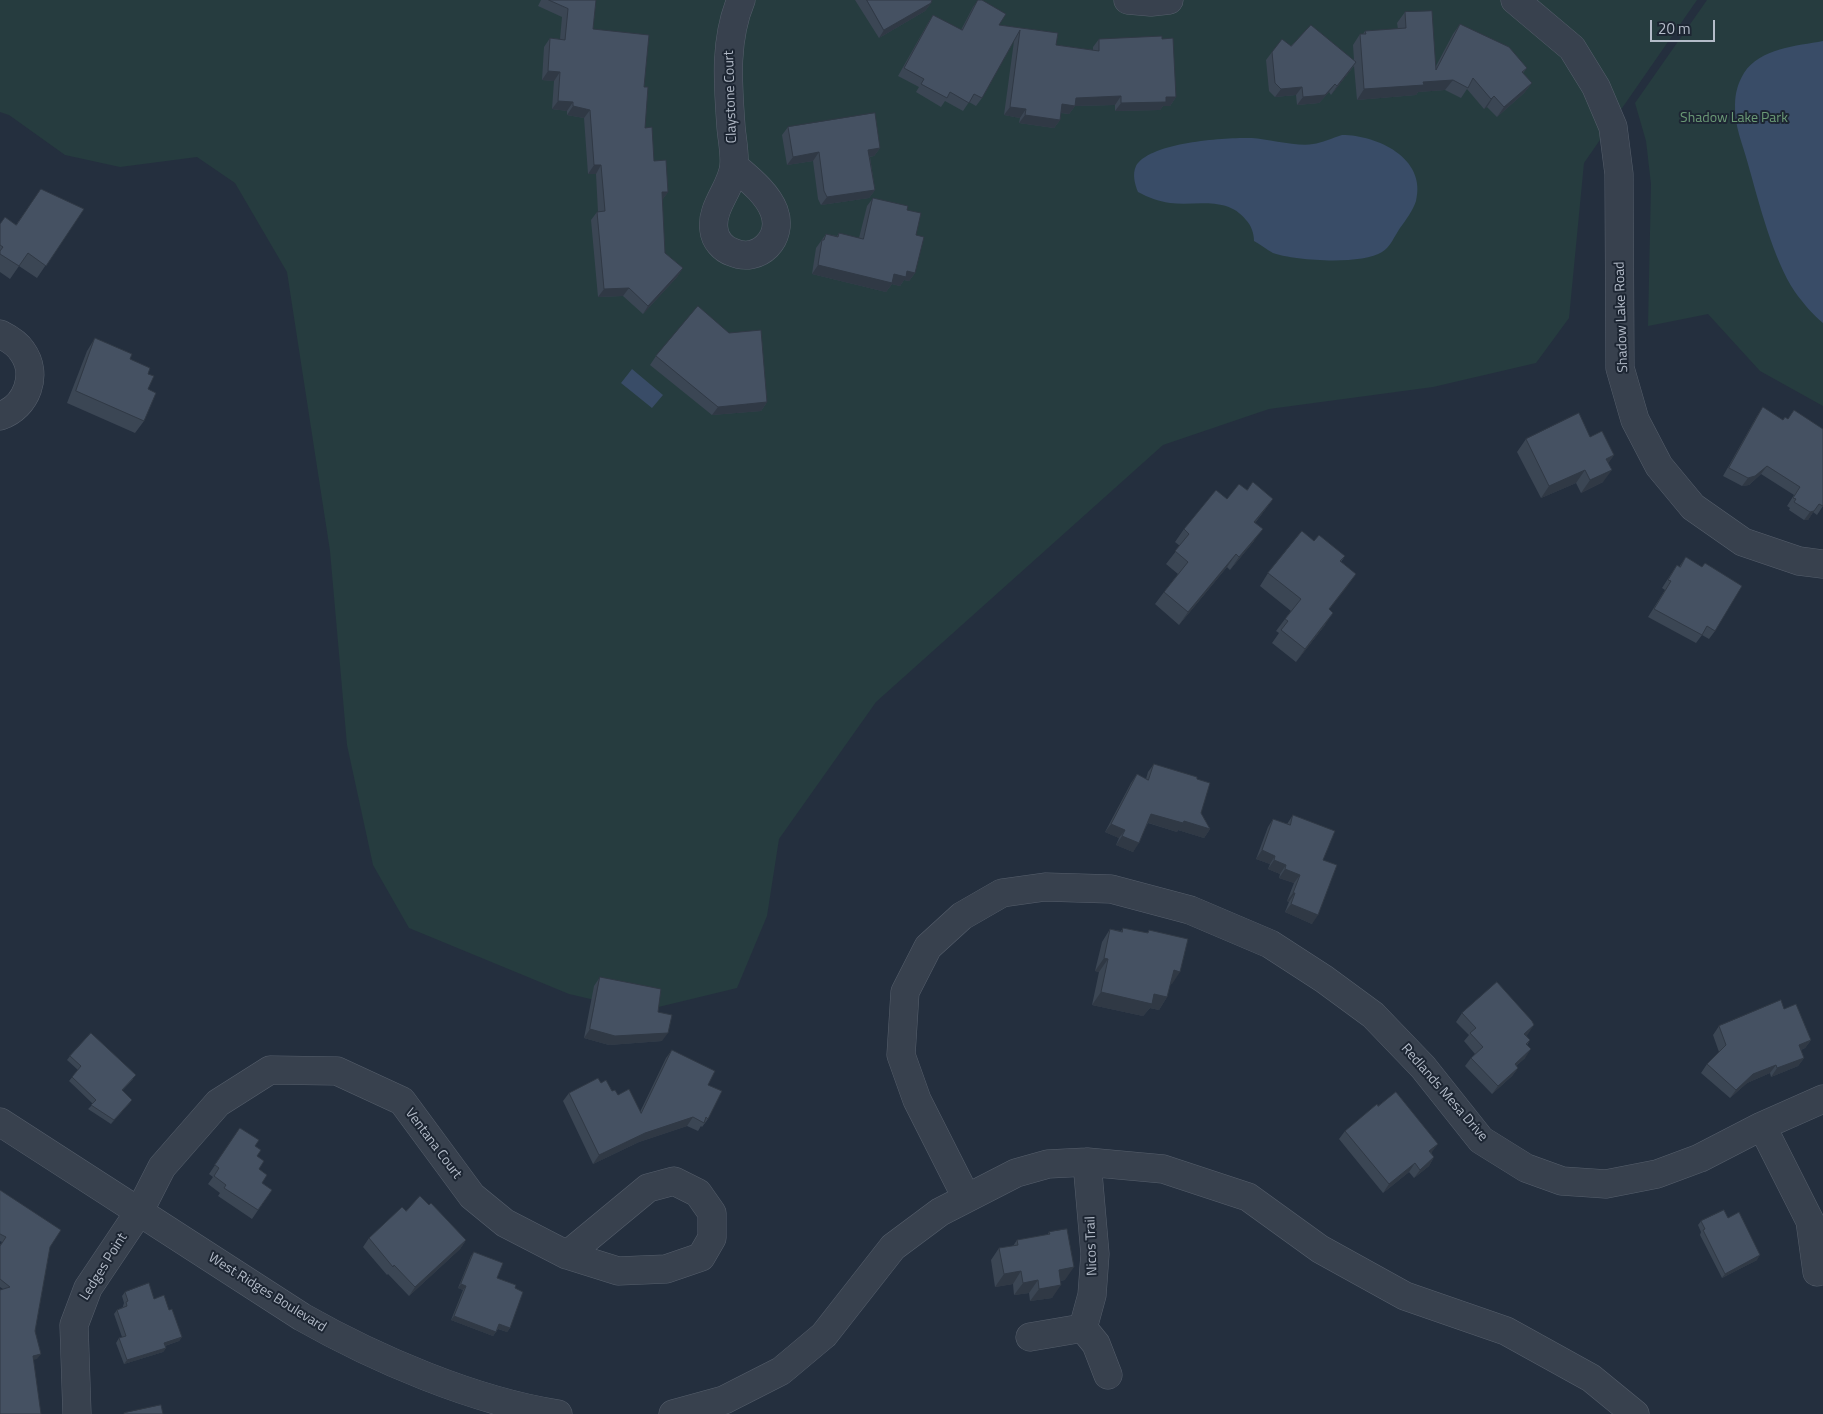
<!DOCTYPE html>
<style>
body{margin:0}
#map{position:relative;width:1823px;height:1414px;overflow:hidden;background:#242f3e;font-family:"Titillium Web",sans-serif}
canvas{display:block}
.scale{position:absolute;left:1650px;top:20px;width:65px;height:22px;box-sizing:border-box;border:2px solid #b4bcc9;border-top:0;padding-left:6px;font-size:15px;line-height:18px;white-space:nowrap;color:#b4bcc9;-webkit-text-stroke:4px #1d2633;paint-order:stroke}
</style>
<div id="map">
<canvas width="1823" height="1414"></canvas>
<div class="scale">20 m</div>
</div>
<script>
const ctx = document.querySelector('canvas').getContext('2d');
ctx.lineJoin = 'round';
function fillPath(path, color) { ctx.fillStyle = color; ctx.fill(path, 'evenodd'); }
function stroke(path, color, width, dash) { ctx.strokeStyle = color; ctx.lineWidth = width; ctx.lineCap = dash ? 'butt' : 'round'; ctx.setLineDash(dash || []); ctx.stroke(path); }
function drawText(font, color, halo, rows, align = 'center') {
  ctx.font = font + ' "Titillium Web",sans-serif'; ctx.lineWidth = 4; ctx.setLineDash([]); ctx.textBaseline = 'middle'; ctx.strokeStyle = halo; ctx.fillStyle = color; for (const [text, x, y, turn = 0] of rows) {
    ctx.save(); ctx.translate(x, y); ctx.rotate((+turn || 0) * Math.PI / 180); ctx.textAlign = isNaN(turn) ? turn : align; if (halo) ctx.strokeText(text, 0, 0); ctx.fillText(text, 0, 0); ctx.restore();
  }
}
fillPath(new Path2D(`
 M0,0H1697L1584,163L1569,318L1536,363L1433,387L1269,409L1163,445L876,702L779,839L767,916L737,988L642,1011L569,994L409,928L373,865L347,745L330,551L287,272L235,183L197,157L120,167L65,155L9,115L0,112Z
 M1707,0H1823V406L1760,371L1708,314L1648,326L1651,184L1646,141L1635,103Z`), '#263c3f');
fillPath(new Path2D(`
 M1823,41V323C1813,315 1803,303 1795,292C1773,259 1759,203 1748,164C1743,145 1734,125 1735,105C1735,93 1738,83 1744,73C1760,48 1797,46 1823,41Z
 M1342,135C1377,135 1427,158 1416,201C1413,210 1406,220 1400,228C1395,235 1390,248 1382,252C1363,265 1295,261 1273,253C1267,250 1260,244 1254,241C1254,233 1251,225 1246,220C1227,196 1197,206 1170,203C1158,201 1149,198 1138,192C1135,185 1132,174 1136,166C1149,142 1227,137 1252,138C1268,139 1298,147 1313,144C1322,143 1332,138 1342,135Z
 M632,369L663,395L652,408L621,383Z`), '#394c67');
const minor = new Path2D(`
 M1128,0L1151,2L1169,0
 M1515,0L1572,48L1596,87L1613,127L1619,174L1620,368L1635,420L1659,466L1693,507L1743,542L1799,561L1823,564
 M734,166C749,179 767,193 774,211C784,238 759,264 732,252C723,249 715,240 714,230C710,207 733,187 734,165C735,153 732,139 731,127C728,84 724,41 741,0
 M0,334C8,338 17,343 22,351C39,374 27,407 0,416
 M0,1122L302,1317C376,1359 474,1401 558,1414
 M1762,1126L1810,1221L1817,1272
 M1087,1162L1095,1254L1092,1295L1083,1328L1096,1344L1108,1375
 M966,1197L917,1100L901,1055L905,992L928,947L962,916L1002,893L1045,887L1111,889L1190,910L1270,944L1324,979L1373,1015L1423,1067L1481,1140L1526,1168L1562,1181L1606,1184L1657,1174L1700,1158L1762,1126L1823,1099
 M1030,1337L1083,1328
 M77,1414L74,1325L88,1288L139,1212L162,1167L218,1103L270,1070L337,1071L402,1101L472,1196L505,1223L567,1255L618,1271L666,1269L701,1257L712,1238V1213L698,1193L674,1181L648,1188L567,1255
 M673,1414L724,1400L781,1371L824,1335L893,1247L940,1212L1016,1173L1048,1164L1087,1162L1163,1169L1248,1197L1320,1249L1405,1296L1506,1331L1591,1378L1635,1414`);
stroke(minor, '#565f6c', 29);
stroke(minor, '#38414e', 28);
fillPath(new Path2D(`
 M541,0H596L593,29L644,87L645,128L654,161L668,192L662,200L665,253L683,268L677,277L643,314L623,296L598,297L591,220L597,212H598L596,174H588L584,118L567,115V111L552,109L554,81L542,80L544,47L550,38L560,39L562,17L538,6Z
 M855,0H932L931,3L925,11L879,38Z
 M978,0L999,25L1058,33L1056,45L1093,50V47L1099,39L1176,97L1170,106H1163L1160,110L1115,111V105L1075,106L1069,114L1061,113L1060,120L1054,128L1019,123L1020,118L1004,115L1014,41L982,98L976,106L969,102L963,111L945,101L941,107L916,92L919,87L898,76L928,23L933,15L961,30L973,7Z
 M1405,12L1436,66L1453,34L1460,24L1527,68L1523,73L1532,83L1524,93L1497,117L1487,107L1484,109L1467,89L1461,98L1445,90L1418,92L1416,95L1357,100L1354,66L1331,95L1329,92L1319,103L1297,105L1296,95L1275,97L1269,91L1266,60L1272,52L1291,46L1354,60L1353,45L1360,34H1363L1365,31L1398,29L1397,23Z
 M788,127L880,148L874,156L870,157L875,190L869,198L821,205L818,199L813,161L787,165L782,135Z
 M873,198L907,210L916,235L915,273L909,281L904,280L900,286L892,284L886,292L812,274L816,248L826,234L837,236L839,233L859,238L867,206Z
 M84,209L37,278L19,266L10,279L0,272V223L16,225Z
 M95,338L130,359L148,374V389L144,421L135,433L67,403L87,351Z
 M656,356L767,402L761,411L712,415L650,365Z
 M1763,407L1823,506L1817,515L1813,512L1808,520H1804L1789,510L1790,508L1787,506L1794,495L1761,474L1749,485L1742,486L1723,476L1757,416Z
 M1590,437L1614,455L1608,463L1603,482L1581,493L1576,483L1541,498L1517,452L1526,439Z
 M1247,490L1273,499L1255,523L1254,541L1230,570L1227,567L1179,625L1155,604L1164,592L1178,574L1166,564L1180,546L1175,542L1184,529Z
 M1314,541L1345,556L1341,562L1356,574L1329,609L1325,625L1296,662L1272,643L1279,633L1276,631L1291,611L1260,586L1268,573Z
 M1686,557L1702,567L1705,563L1715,631L1709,639L1702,635L1696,643L1648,617L1665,590L1662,588L1671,574L1677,565L1679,567Z
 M1154,764L1197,779L1201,813L1210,829L1204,838L1178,830L1177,832L1148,823L1133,852L1116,845L1119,838L1105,832L1131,783L1137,774L1146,779L1148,772Z
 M1293,815L1323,860L1312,924L1285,912L1289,902L1287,901L1294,883L1279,878L1280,874L1268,869L1270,864L1256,859L1268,827L1273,819L1287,824Z
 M1123,928L1147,933L1149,930L1172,984H1170L1167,997L1159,1010L1150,1008L1143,1016L1092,1005L1099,972L1095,971L1102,942L1110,929L1121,931Z
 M600,977L658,1012L662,1041L609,1045L584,1038L594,986Z
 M1784,1009L1811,1040L1805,1048L1801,1050L1804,1058L1798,1066L1771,1077L1770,1073L1747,1083L1730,1098L1701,1073L1707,1064L1719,1052L1713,1035L1719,1026Z
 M1462,1013L1528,1034L1526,1035L1530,1040L1527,1045L1525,1058L1516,1066L1518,1068L1512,1076L1492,1094L1465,1066L1471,1058L1475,1054L1464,1041L1469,1035L1456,1022Z
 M672,1050L708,1085V1119L702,1127L701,1126L698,1131L687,1126L639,1142L593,1164L563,1101L569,1093L601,1083L618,1095L640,1112L666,1058Z
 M70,1056L133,1079L122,1091L132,1100L111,1124L88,1109L93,1104L69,1081L78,1070L67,1060Z
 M1378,1106L1432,1152L1431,1153L1434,1157L1429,1166L1414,1178L1409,1172L1383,1193L1339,1139L1345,1131Z
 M240,1128L255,1146L262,1183L272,1190L252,1219L218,1196L220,1193L208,1184L213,1177L209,1174Z
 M0,1190L50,1247L35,1331L37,1359L3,1289L0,1287V1245L2,1242L0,1241Z
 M429,1205L466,1240L460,1249L409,1296L388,1274L387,1275L363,1247L369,1238L406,1211Z
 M1728,1218L1757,1260L1722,1278L1700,1235L1701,1232L1698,1225L1701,1221Z
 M1049,1232L1065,1280L1060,1281L1052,1298L1030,1301L1029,1293L1014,1295L1013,1284L995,1287L991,1260L999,1248L1013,1246L1017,1240L1047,1235Z
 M474,1252L497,1278L515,1288L510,1328L507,1332L498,1329L493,1336L451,1320L463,1290L458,1288L471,1256Z
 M125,1292L154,1299L169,1310L182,1337L179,1341L165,1346L166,1348L163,1352L124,1364L116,1343L119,1338L122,1337L114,1314L117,1310L123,1307V1306L124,1303L122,1296Z`), '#3b4654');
fillPath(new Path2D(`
 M931,3L925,11L879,38L884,30Z
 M1356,62L1350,71L1331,95L1337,86Z
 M548,71L560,72L554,81L542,80Z
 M1453,80L1445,90L1418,92L1416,95L1357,100L1364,89L1423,82Z
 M1532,83L1524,93L1497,117L1504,107Z
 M1335,84L1329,92L1319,103L1297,105L1303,97Z
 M1302,87L1296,95L1275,97L1281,89Z
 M1121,96L1115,105L1073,106H1075L1069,114L1057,112L1062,104L1076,98Z
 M1494,96L1487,107L1484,109L1491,99Z
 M1166,97H1176L1170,106H1163L1160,110L1115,111L1121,103Z
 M558,101L573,102L567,111L552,109Z
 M573,106L590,110L584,118L567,115Z
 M1010,107L1026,109L1020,118L1004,115Z
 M1025,115L1060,120L1054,128L1019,123Z
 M880,148L874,156L862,158L868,150Z
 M819,152L813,161L787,165L793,157Z
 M594,165H601L596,174H588Z
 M875,190L869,198L821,205L827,197Z
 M662,192H668L662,200Z
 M818,265L894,274L907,271L915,273L909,281L904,280L900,286L892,284L886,292L812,274Z
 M683,268L677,277L643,314L648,306Z
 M629,288L623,296L598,297L604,289Z
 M767,402L761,411L712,415L718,407Z
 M1614,455L1605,468L1606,459Z
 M1767,466L1761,474L1749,485L1742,486L1748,478Z
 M1585,470L1576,483L1541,498L1549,486Z
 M1612,470L1603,482L1581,493L1590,480Z
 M1273,499L1264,511L1245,535L1254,522Z
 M1814,511L1808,520H1804L1810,512Z
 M1263,529L1254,541L1230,570L1239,557Z
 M1236,554L1227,567L1179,625L1188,612Z
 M1356,574L1347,587L1320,621L1329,609Z
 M1333,613L1325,625L1296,662L1305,649Z
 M1151,814L1184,821L1210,829L1204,838L1178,830L1177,832L1146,822Z
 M1111,824L1125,830L1119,838L1105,832Z
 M1122,836L1139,843L1133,852L1116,845Z
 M1262,850L1275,856L1270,864L1256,859Z
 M1274,860L1286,865L1280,874L1268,869Z
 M1285,869L1300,875L1294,883L1279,878Z
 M1293,893H1295L1289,902L1287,901Z
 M1291,904L1318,915L1312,924L1285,912Z
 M1104,958L1108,959L1099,972L1095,971Z
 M1174,970L1180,972L1172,984L1165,983Z
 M1101,992L1154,994L1167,997L1159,1010L1150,1008L1143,1016L1092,1005Z
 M1534,1025L1528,1034L1518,1042L1524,1034Z
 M590,1029L668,1033L662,1041L609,1045L584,1038Z
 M1811,1040L1805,1048L1793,1053L1799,1045Z
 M1531,1049L1525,1058L1509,1072L1515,1064Z
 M1804,1058L1798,1066L1771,1077L1777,1068Z
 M1776,1065L1770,1073L1747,1083L1730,1098L1736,1090L1753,1074Z
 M1518,1068L1512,1076L1492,1094L1498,1086Z
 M132,1100L129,1104L111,1124L114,1120Z
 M693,1117L687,1126L639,1142L593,1164L599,1155L645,1133Z
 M1438,1144L1432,1152L1423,1160L1429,1151Z
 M1434,1157L1429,1166L1414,1178L1420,1170Z
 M1415,1163L1409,1172L1383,1193L1389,1184Z
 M466,1240L460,1249L409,1296L415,1287Z
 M1760,1255L1757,1260L1722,1278L1725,1274Z
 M1074,1267L1065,1280L1050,1282L1059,1270Z
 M1021,1271L1013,1284L995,1287L1004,1274Z
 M1038,1280L1029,1293L1014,1295L1023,1283Z
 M461,1284L466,1286L463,1290L458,1288Z
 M1061,1285L1052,1298L1030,1301L1039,1289Z
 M454,1316L496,1332L493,1336L451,1320Z
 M499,1324L510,1328L507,1332L496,1328Z
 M182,1337L179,1341L161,1347L164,1343Z
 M166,1348L163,1352L124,1364L127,1360Z
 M41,1354L37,1359L30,1361L33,1356Z`), '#303945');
const building = new Path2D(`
 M549,0H596L593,29L649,35L644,87H648L645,128L652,127L654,161L666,160L668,192H662L665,253L683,268L648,306L629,288L604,289L597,212L605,211L601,165H594L590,110L573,106V102L558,101L560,72L548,71L550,38L565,40L568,9Z
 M867,0H932L931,3L884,30Z
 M978,0H982L1006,14L999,25L1058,33L1056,45L1099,51V39L1162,36V39L1173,38L1176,97H1166V102L1121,103V96L1076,98L1075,106L1062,104L1060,120L1025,115L1026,109L1010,107L1020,30L982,98L974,94L969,103L950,92L947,98L921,84L924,79L904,68L933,15L962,30Z
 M1432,11L1436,70L1460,24L1509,47L1527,68L1522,72L1532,83L1504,107L1494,96L1491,99L1473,78L1468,88L1453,80L1423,82L1424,85L1364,89L1360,34H1366L1365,31L1406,28L1405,12Z
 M1311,25L1356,62L1337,86L1335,84L1325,95L1303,97L1302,87L1281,89L1275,83L1272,52L1282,39L1291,46Z
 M875,113L880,148L868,150L875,190L827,197L824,191L819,152L793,157L788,127Z
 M41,189L84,209L46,266L28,253L19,266L0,254V251L3,247L0,245V224L5,217L16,225Z
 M873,198L908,206L907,210L921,213L916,235L924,237L915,273L907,271L906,277L894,274L892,283L818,265L822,240H824L826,234L838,237L839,233L863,239Z
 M698,306L729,333L761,330L767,402L718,407L656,356Z
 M95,338L132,354L130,359L150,368L148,374L154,376L148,389L156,393L144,421L76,391Z
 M1763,407L1783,420L1785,417L1788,419L1794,410L1823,429V506L1819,504L1814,511L1810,512L1794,502L1796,499L1793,498L1800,487L1767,466L1755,476L1748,478L1729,468Z
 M1579,413L1590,437L1602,431L1614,455L1606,459L1612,470L1590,480L1585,470L1549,486L1526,439Z
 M1253,482L1273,499L1254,522L1263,529L1239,557L1236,554L1188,612L1164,592L1188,562L1175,551L1189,534L1184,529L1216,490L1227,499L1239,484L1247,490Z
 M1302,531L1314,541L1319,535L1345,556L1340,561L1356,574L1329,609L1333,613L1305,649L1281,630L1288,621L1285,619L1301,599L1268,573Z
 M1686,557L1702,567L1705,563L1742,586L1715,631L1707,626L1702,635L1654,609L1671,581L1668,580L1677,565L1680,567Z
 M1154,764L1197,777V779L1210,783L1201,813L1210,829L1184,821L1183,823L1151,814L1139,843L1122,836L1125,830L1111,824L1137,774L1148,780Z
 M1293,815L1335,831L1323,860L1337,865L1318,915L1291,904L1295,893H1293L1300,875L1285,869L1286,865L1274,860L1275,856L1262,850L1273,819L1290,825Z
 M1123,928L1148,933L1149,930L1188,939L1180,972L1174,970L1167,997L1154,994L1152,1004L1101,992L1108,959L1104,958L1110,929L1122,932Z
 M600,977L661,989L658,1012L672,1015L668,1033L615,1036L590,1029Z
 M1497,982L1532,1021L1534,1025L1524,1034L1530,1040L1526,1044L1531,1049L1515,1064L1518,1068L1498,1086L1471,1058L1483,1047L1470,1033L1476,1028L1462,1013Z
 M1781,1000L1784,1009L1796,1004L1811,1040L1799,1045L1804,1058L1777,1068L1776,1065L1753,1074L1736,1090L1707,1064L1726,1045L1719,1026Z
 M91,1033L136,1075L122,1090L132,1100L114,1120L91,1105L96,1100L72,1077L81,1066L70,1056Z
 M672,1050L715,1071L708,1085L722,1091L708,1119L706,1117L704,1123L693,1117L645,1133L599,1155L569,1093L598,1078L601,1083L606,1080L612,1091L615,1090L618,1095L629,1089L641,1113Z
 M1396,1092L1438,1144L1429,1151L1434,1157L1420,1170L1415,1163L1389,1184L1345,1131L1377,1104L1378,1106Z
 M240,1128L259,1140L255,1146L261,1150L257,1156L264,1161L259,1169L267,1175L262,1183L272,1190L258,1210L224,1188L226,1185L214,1176L219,1168L215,1165Z
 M0,1190L61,1230L50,1247L35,1331L41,1354L33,1356L41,1414H0V1290L10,1287L0,1279V1246L6,1237L0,1234Z
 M420,1196L429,1205L431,1203L466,1240L415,1287L394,1265L393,1267L369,1238L402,1207L406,1211Z
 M1724,1210L1728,1218L1739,1212L1760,1255L1725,1274L1703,1230L1705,1229L1701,1221Z
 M1067,1229L1074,1267L1059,1270L1061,1285L1039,1289L1038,1280L1023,1283L1021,1271L1004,1274L999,1248L1018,1245L1017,1240L1050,1234L1049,1232Z
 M474,1252L503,1263L497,1278L516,1285L515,1288L523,1292L510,1328L499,1324L496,1332L454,1316L466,1286L461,1284Z
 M149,1283L154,1299L164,1295L169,1310L172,1309L182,1337L164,1343L166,1348L127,1360L119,1338L126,1336L117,1310L127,1306L126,1302L128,1301L125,1292Z
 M161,1405L163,1414H124V1413Z`);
fillPath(building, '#455162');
stroke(building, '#303945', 1);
drawText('14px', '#b4bcc9', '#1d2633', [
 ["Claystone Court",731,97,-92],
 ["Shadow Lake Road",1622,317,-92],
 ["Redlands Mesa Drive",1444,1093,49],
 ["Ventana Court",433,1144,53],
 ["Nicos Trail",1092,1246,-92],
 ["Ledges Point",104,1267,-58],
 ["West Ridges Boulevard",267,1293,32]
]);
drawText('14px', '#6b9a76', '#1d2633', [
 ["Shadow Lake Park",1734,119]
]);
</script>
